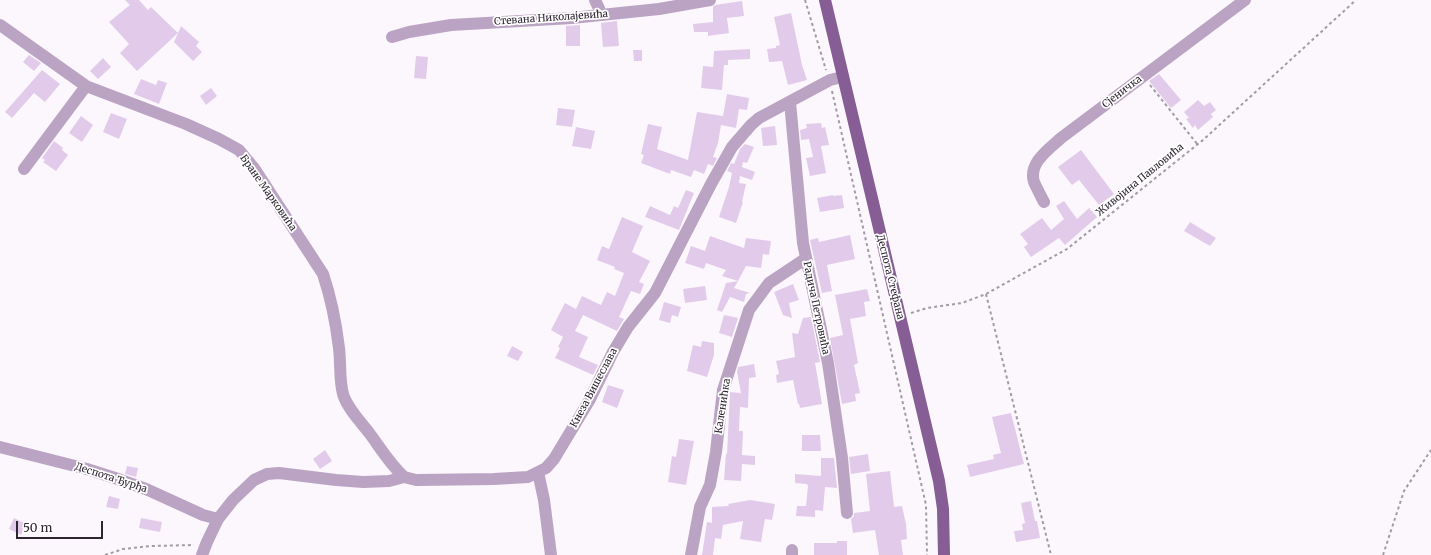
<!DOCTYPE html>
<meta charset="utf-8">
<style>
body{margin:0}
#map{position:relative;width:1431px;height:555px;overflow:hidden;background:#fcf7fd;font-family:Merriweather,serif}
canvas{display:block}
.scale{position:absolute;left:16px;top:521px;width:87px;height:18px;box-sizing:border-box;border:2px solid #2d2530;border-top:0;padding-left:5px;font-size:12px;line-height:14px;white-space:nowrap;color:#2d2530;-webkit-text-stroke:3px #fff;paint-order:stroke}
</style>
<div id="map">
<canvas width="1431" height="555"></canvas>
<div class="scale">50 m</div>
</div>
<script>
const ctx = document.querySelector('canvas').getContext('2d');
ctx.lineJoin = 'round';
function fillPath(path, color) { ctx.fillStyle = color; ctx.fill(path, 'evenodd'); }
function stroke(path, color, width, dash) { ctx.strokeStyle = color; ctx.lineWidth = width; ctx.lineCap = dash ? 'butt' : 'round'; ctx.setLineDash(dash || []); ctx.stroke(path); }
function drawText(font, color, halo, rows, align = 'center') {
  ctx.font = font + ' Merriweather,serif'; ctx.lineWidth = 3.5; ctx.setLineDash([]); ctx.textBaseline = 'middle'; ctx.strokeStyle = halo; ctx.fillStyle = color; for (const [text, x, y, turn = 0] of rows) {
    ctx.save(); ctx.translate(x, y); ctx.rotate((+turn || 0) * Math.PI / 180); ctx.textAlign = isNaN(turn) ? turn : align; if (halo) ctx.strokeText(text, 0, 0); ctx.fillText(text, 0, 0); ctx.restore();
  }
}
fillPath(new Path2D(`
 M125,0H139L148,10L151,7L178,33L181,26L199,42L196,46L202,52L193,61L174,42L178,33L137,71L120,53L129,44L109,22L130,5Z
 M742,1L744,16L727,18L729,33L708,36V32H694L693,24L713,22V7L715,5Z
 M791,13L802,65L807,80L788,85L782,61L769,62L767,49L776,48V46L780,45L774,17Z
 M617,21L619,46L603,47L601,23Z
 M580,25V46H566V26Z
 M750,49V59L728,60V65H724L722,90L701,88L703,66L713,67L714,51Z
 M633,50H642V61H634Z
 M29,55L41,63L34,71L23,62Z
 M416,56L428,57L426,79L414,78Z
 M103,58L111,67L98,79L90,71Z
 M42,70L60,84L45,102L34,93L12,118L5,112Z
 M1159,74L1181,100L1171,108L1149,81Z
 M141,79L156,85L158,80L167,83L159,104L134,94Z
 M211,88L217,96L206,105L200,96Z
 M727,94L749,98L747,110L739,109L736,128L721,125L718,143L713,157L717,158L713,166L708,164L704,174L694,170L691,177L671,170L670,174L641,163L644,155L641,154L648,124L662,127L657,149L688,160L697,112L723,116Z
 M1198,100L1204,106L1210,102L1216,110L1211,114L1213,117L1198,130L1195,125L1193,128L1186,119L1189,118L1184,112Z
 M558,108L575,110L572,127L556,125Z
 M111,113L127,119L119,139L103,132Z
 M81,116L93,125L82,142L69,133Z
 M821,123L822,128L825,127L829,145L821,146L826,173L810,176L806,158L813,157L809,139L801,140L800,130L807,128L806,124Z
 M775,126L777,145L763,146L761,128Z
 M576,127L595,131L591,149L572,146Z
 M54,141L63,148L62,150L68,155L56,171L43,162L45,160L42,158Z
 M745,144L754,147L747,163L743,162L742,167L755,172L752,180L740,176L739,183L746,184L742,202H743L736,223L719,217L729,187L732,173L727,171L731,163L734,164L740,149Z
 M1081,150L1114,194L1099,205L1079,180L1072,185L1058,167Z
 M686,190L694,193L679,230L645,217L650,206L670,215L674,206L678,208Z
 M833,195V196L842,195L844,208L820,212L817,198Z
 M1064,201L1077,219L1089,208L1097,217L1065,245L1059,238L1031,257L1024,247L1028,244L1020,234L1042,218L1051,230L1064,219L1056,206Z
 M622,217L643,226L632,252L650,261L639,282L644,284L640,294L631,291L619,317L624,319L617,331L583,315L575,331L588,337L579,357L598,365L593,375L555,358L560,348L558,347L563,337L551,330L565,303L576,309L582,296L601,305L607,292L615,296L624,273L614,269L615,267L597,260L602,246L609,249Z
 M1190,222L1216,238L1210,246L1184,231Z
 M850,235L855,259L827,265L832,291L822,293L810,240L818,238L819,242Z
 M710,236L744,248L746,238L771,241L769,255L763,254L761,268L746,266L738,281L722,276L726,270L706,263L704,269L685,263L691,246L705,251Z
 M738,281L734,288L750,293L746,294L744,302L730,297L722,312L717,310L726,283Z
 M793,284L799,300L789,303L792,318L783,315L774,292Z
 M705,286L707,300L685,303L683,289Z
 M867,289L870,301L864,302L866,316L850,319L858,363L854,365L860,393L855,394L856,401L842,404L830,338L843,335L835,295Z
 M664,302L681,307L678,317L672,315L670,323L659,320Z
 M724,315L738,318L732,337L719,333Z
 M811,317L820,362L815,363L822,404L800,408L799,404H798L793,380L777,383L776,375L779,374L776,361L795,357L792,333L798,334L803,318Z
 M702,341L714,343V355L707,377L687,371L693,345L701,347Z
 M512,346L523,352L518,361L507,356Z
 M754,364L756,377L749,378L748,408L740,407L739,431H743L742,455L755,456V465L742,464L741,481L724,480L726,454H727L730,392L741,393L737,372L738,367Z
 M608,385L624,390L617,408L602,402Z
 M1011,413L1024,464L970,477L967,465L994,459L993,455L1001,453L992,417Z
 M802,435H820L821,451H802Z
 M679,439L694,441L686,485L668,482L672,456L676,457Z
 M325,450L332,461L320,469L313,459Z
 M868,454L870,471L851,474L849,457Z
 M821,458H834L837,488L825,487L823,511L815,510V517L796,516L797,506H806L808,486L807,484L795,483V474L821,476Z
 M127,466L138,468L136,477L125,474Z
 M890,471L894,507L902,506L906,524L907,539L901,540L903,555H879L875,530L853,533L851,519L854,516V513L870,511L866,474Z
 M109,496L120,499L118,509L106,507Z
 M750,500L775,504L772,520L765,519L761,542L740,539L743,521L723,525L721,539L715,538L713,555H702L707,522L712,523V507L729,506L728,504Z
 M1031,501L1035,521H1037L1040,538L1016,542L1014,531L1023,530L1022,524L1025,523L1021,503Z
 M14,518L26,524L21,535L9,529Z
 M141,518L162,522L160,532L139,528Z
 M837,541H847V555H814V543H837Z`), '#e2cbea');
stroke(new Path2D(`
 M805,0L826,70
 M1150,85L1198,145
 M832,91L926,505L927,555
 M986,294L1051,555
 M911,313L927,308L962,303L986,294L1067,249L1203,140L1356,0
 M105,555L123,549L151,546L194,545
 M1383,555L1404,491L1431,450`), '#a19ba3', 2, [3, 3]);
stroke(new Path2D(`
 M595,0L602,15
 M0,25L86,86L186,124L219,139L239,150L254,168L323,274C331,298 336,323 339,348C341,364 339,379 343,394C347,408 361,422 370,434C381,449 390,464 404,477
 M392,37L409,32L451,25L572,18L659,9L710,0
 M790,102L803,243L828,363L842,458L847,513
 M24,169L86,86
 M1044,202C1041,196 1037,189 1034,182C1028,163 1049,149 1061,138L1245,0
 M0,447L87,469L115,478L146,489L203,515L218,519
 M538,472L544,500L551,555
 M792,550V555
 M202,555L207,542L218,519L233,500L254,480L267,474L279,473L336,480L363,482L389,481L404,477L416,480L494,479L528,477L546,468L554,459L589,401L613,352L628,327L655,293L711,184L732,147L751,125L759,118L830,80L842,77
 M691,555L700,507L710,485L716,452L723,390L749,310L769,283L805,259`), '#bba4c3', 12);
stroke(new Path2D(`
 M825,0L939,481L943,509L944,555`), '#865d94', 12);
drawText('10px', '#2d2530', '#fff', [
 ["Стевана Николајевића",551,18,-4],
 ["Сјеничка",1122,92,-37],
 ["Живојина Павловића",1140,180,-39],
 ["Бране Марковића",268,193,55],
 ["Деспота Стефана",890,277,76],
 ["Радича Петровића",816,308,78],
 ["Кнеза Вишеслава",594,388,-62],
 ["Каленићка",723,406,-81],
 ["Деспота Ђурђа",111,478,18]
]);
</script>
